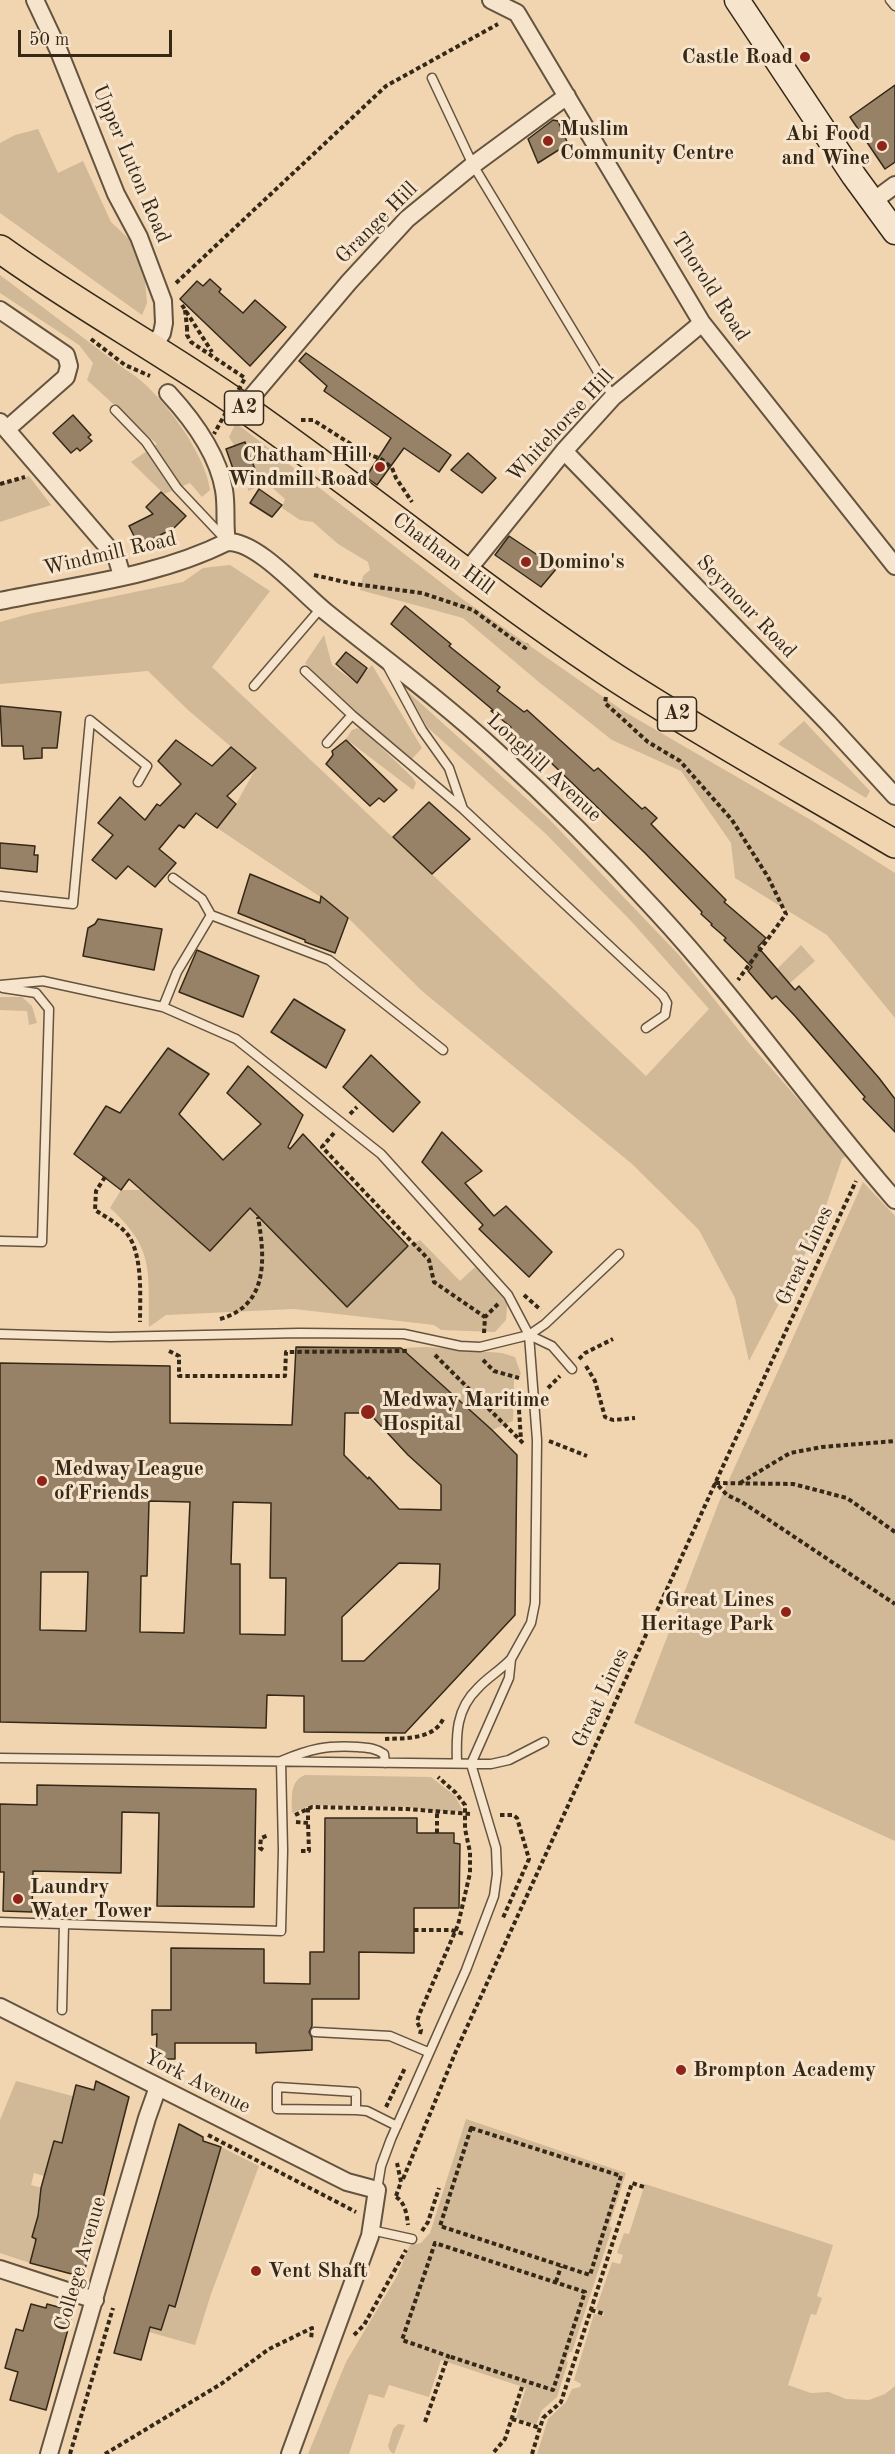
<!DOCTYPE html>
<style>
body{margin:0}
#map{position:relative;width:895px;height:2454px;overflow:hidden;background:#f1d5b1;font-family:"Old Standard TT",serif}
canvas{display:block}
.scale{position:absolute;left:18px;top:30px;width:154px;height:27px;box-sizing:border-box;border:3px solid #352817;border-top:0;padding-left:8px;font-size:18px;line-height:21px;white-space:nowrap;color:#352817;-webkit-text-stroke:4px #f6e4cc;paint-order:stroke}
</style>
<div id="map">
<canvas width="895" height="2454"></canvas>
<div class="scale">50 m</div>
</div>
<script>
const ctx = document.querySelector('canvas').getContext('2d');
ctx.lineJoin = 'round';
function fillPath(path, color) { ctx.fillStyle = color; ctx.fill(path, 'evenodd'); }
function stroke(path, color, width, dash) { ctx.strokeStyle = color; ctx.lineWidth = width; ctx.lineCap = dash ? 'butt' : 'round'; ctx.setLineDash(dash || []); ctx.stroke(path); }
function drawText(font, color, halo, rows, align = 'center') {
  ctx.font = font + ' "Old Standard TT",serif'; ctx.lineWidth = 6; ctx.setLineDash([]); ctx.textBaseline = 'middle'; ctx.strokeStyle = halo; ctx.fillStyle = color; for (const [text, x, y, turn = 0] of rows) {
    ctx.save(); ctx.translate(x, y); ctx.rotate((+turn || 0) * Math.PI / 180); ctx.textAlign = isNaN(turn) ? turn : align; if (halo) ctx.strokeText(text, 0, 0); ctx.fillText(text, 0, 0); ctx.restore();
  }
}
fillPath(new Path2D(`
 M38,129L58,173L83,161L111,222L129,239L145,281L147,303L142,315L0,213V143L15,135Z
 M0,275L126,370C158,388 206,453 210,490L202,497L190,483L164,494L131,462L157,444L87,380L93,363L79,345L0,293Z
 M236,423L461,598L625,712L811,820L895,873V1018L827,935L735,878L731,843L681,771L612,740L540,683L463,618L360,590L363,576L370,570L368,562L338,544L313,522L300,520L282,508L285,499L267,483L248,491L247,466L229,437Z
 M29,476L51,505L0,522V484Z
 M230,565L270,591L212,667L646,1076L709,1009L632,922L546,834L427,727L407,691L548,818L679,955L749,1043L847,1155L842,1159L818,1229L749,1361L735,1298L699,1230L632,1164L422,991L340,910L217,828L236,804L256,768L188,710L148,671L0,684V622L29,614L183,582L203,568Z
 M324,635L332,665L356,683L372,665L422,748L412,759L351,709L305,663Z
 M804,721L870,791L866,798L778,744Z
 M357,728L364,731L412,777L416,783L413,790L346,739L352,730Z
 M801,945L815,961L790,983L777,969Z
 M0,997H22L32,1006L37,1023L29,1025L27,1011L0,1010Z
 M863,1182L895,1216V1841L634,1723L719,1502Z
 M121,1190H142L210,1251L250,1208L347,1306L408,1246L420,1240L460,1281L475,1267L508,1295L506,1320L495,1332L441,1330L434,1325L294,1309L166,1315L149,1327C148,1271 155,1249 110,1208Z
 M428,1347L502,1353L515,1357L521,1374L514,1380L513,1421L492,1430L401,1348Z
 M305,1775L431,1777L455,1796L462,1809L461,1811H437L407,1807L312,1805L292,1813C292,1799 289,1781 305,1775Z
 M16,2081L76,2097L81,2147L54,2141L51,2149L57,2150L50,2168L47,2167L44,2176L34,2173L31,2185L69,2195H40L37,2215L43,2217L32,2237L36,2239L35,2243L55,2249L30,2263L0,2253V2120Z
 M466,2119L626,2173L609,2226L612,2228L572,2352H569L566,2361L568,2362L557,2397L542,2410L536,2425L516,2418L526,2388L441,2360L429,2397L389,2385L384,2398L369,2394L349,2454H308L346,2362L397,2276L410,2245L421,2243L430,2233Z
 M221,2147L259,2166L211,2294L195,2345L149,2332L150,2327L160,2330L163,2322L158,2302L175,2307L180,2289L162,2284L164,2277L182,2282L189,2261L172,2248L191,2253L197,2231L170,2224L217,2160Z
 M645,2184L833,2245L817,2296L822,2298L816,2315L811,2314L788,2385L811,2393L829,2392L846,2399L869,2400L885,2394L895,2386V2454H537L548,2419L566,2402L572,2389L580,2387L581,2384L574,2380L594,2314L603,2316L604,2313L596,2309L612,2262L620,2264L623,2255L617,2253L624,2233L629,2234Z
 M398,2424L405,2425L394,2454L390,2451L388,2446L393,2429Z`), '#d1b897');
const building = new Path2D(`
 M895,85V162L885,169L850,117Z
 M553,120L558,121L568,144L538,163L528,139Z
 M210,279L221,289L219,292L243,313L255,300L286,327L250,366L180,299L197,281L203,286Z
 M306,353L451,455L439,472L404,448L377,485L366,477L391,438L324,391L327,386L299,361Z
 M73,415L91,435L88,437L92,441L80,451L77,448L71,453L53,433Z
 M245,442L256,472L237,480L226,449Z
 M468,453L496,478L482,493L451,470Z
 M259,489L282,505L272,517L250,503Z
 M161,492L186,516L174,528L139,546L129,526L153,514L146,507Z
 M509,536L557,568L541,587L495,555Z
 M405,606L451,644L449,646L500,687L497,691L524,712L527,710L594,771L598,768L642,809L645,807L657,818L651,824L726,900L724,902L766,938L758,947L795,990L799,986L879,1078L895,1099V1132L863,1099L865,1097L795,1016L776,996L772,999L748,971L752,967L724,940L726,938L711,925L712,924L701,914L702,912L645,853L544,756L542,758L509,730L511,727L491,711L493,710L391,624Z
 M346,652L367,668L357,683L336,664Z
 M0,706L61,712L57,748H42V758L24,759L23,746H2Z
 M176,740L212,766L231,747L256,768L227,796L236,804L217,828L196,813L184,828L179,825L159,849L176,863L155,887L128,866L116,879L92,860L113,835L98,823L120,797L145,820L157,804L160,806L181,784L158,761Z
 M346,740L397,790L384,802L379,798L370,806L326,764L333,755L332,751Z
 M429,802L470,839L432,874L393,837Z
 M0,843L35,846L34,855H38L37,872L0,868Z
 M250,874L320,903L321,896L348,918L335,953L305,942V940L238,913Z
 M98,919L162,929L154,970L83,956L88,928L95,924Z
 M197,950L259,976L243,1017L179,992Z
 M294,999L345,1030L326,1068L271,1032Z
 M168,1048L209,1074L179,1114L223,1160L261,1124L227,1093L248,1066L303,1115L288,1147L290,1149L303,1134L408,1246L347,1307L250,1208L210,1251L129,1179L121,1190L74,1154L106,1106L120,1113Z
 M371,1055L420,1102L393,1132L343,1087Z
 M442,1132L482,1171L465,1183L494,1216L506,1206L552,1252L529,1277L479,1229L483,1225L422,1162Z
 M296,1347L401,1348L492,1430L517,1455L515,1615L405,1733L304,1732V1696L267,1695L266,1728L0,1722V1363L170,1366V1423L292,1425ZM345,1413H369L408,1455L441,1485V1510L399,1509L369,1477L368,1479L344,1455ZM149,1501L190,1502L184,1633L140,1632L141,1576H147ZM233,1502L271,1503L270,1578H286L285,1635L240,1634V1564H231ZM399,1563L440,1564L439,1589L364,1661H342V1617ZM41,1572H88L86,1631L40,1630Z
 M37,1785L256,1789L254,1907L157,1906L159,1813L122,1812L121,1873L33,1871L32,1912L3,1911L4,1872H0V1804L37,1805Z
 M325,1818H417V1833H454V1843L460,1844L459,1908H414V1953L359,1952V1999H312V2026L309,2032L312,2038V2050L256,2053V2043H175V2059H156L157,2034L152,2035V2010H171V1948L264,1949V1983L310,1984V1952H324Z
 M96,2081L129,2097L83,2277L30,2263L35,2244L36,2239L32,2237L38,2216L41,2188L54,2141L62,2143L76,2085L94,2090Z
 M179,2124L203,2137V2141L221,2147L175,2307L169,2305L161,2330L150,2327L141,2360L114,2353Z
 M31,2304L46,2308L47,2304L73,2311L46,2410L10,2400L18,2372L5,2368L16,2329L23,2331Z`);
fillPath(building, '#978267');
stroke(building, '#352817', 1.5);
const lane = new Path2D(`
 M890,0L895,6
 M432,78L473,165L613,397
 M115,410L146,442L177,488L225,539
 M387,665L422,730L449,768L463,809L663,996L667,1003L665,1015L646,1028
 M305,671L352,715L463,809
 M254,686L321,608
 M327,743L352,715
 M173,878L202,899L211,915
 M0,896L73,904L90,720L147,766L138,782
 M0,985L43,981L163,1007L236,1039L381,1154L508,1295L529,1335L537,1440L535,1603L531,1623L511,1659L509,1678L471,1764L496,1848L497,1874L494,1896L466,1970L391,2139L381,2166L377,2190
 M163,1007L177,972L211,915L329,960L443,1050
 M0,1241L42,1242L49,1009L36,993L3,988
 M0,1334L110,1337L299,1333L404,1334L460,1346L480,1347L529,1335L545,1324L619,1254
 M529,1335L552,1346L572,1369
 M0,1758L491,1764L509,1760L544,1742
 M457,1763C456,1734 456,1709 478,1688C488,1677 501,1670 511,1659
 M0,1922L281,1931L283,1850L281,1761C310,1749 326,1745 358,1747C368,1748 375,1748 384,1754L385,1763
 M62,2010L64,1924
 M315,2032L390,2036L428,2052
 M356,2110V2092L277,2087V2109L356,2110L367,2111L397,2126
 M371,2230L412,2239`);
const street = new Path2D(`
 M35,0L58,49L116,194L139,237L163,301L164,323L162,333L153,348
 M491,0L517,13
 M517,13L702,323L895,566
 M872,202L895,185
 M0,310L66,355L69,366L66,377L7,429
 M168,393C192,419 218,454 224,490C227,507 224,525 227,542C257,540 302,593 326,612C382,657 442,701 495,750C551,801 605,855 656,911C741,1003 813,1106 895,1200
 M243,407L349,282L407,219L473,165L567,96
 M0,422L111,551L117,559L122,576
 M564,451L828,723L895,796
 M466,572L564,451L613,397L702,323
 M0,601C76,585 157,577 227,542
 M0,2007L347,2182L377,2190L370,2236L290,2454
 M0,2269L95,2300
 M49,2454L147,2118L158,2087`);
const secondary = new Path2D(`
 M737,0L854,176L895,232`);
const primary = new Path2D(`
 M0,249C79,306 165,352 244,408C370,496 488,594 616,678C707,737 802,789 895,844`);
stroke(lane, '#64533e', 11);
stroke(street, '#64533e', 20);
stroke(secondary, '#352817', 27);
stroke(primary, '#352817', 30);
stroke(new Path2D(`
 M176,283L386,86L498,24
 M182,305L212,352
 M185,310L187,327
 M91,339L125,365L150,376
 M301,420H313L365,453L381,459L392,468L396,478L412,502
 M0,484L25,477
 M314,575L354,584L422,593L473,610L525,648L528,644
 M606,697L605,703L648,742L680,761L732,820L768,877L786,914L738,980
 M350,1114L357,1107
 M334,1133L322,1147L429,1260L434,1282L485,1317
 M105,1177L96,1191L95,1210C106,1217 119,1224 128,1235C143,1256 140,1297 140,1322
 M524,1295L541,1310
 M220,1319C269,1305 265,1258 258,1217
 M484,1333L485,1317L498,1304
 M169,1351L179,1356V1376H285L286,1352L407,1351
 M435,1355L523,1443
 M579,1359L585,1353L613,1339
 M483,1360L494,1371L519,1378
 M586,1366L595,1381L605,1417L613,1420L635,1418
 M548,1388L560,1376
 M518,1395L521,1440
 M549,1441L587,1456
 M740,1483L790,1453L822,1447L895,1441
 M895,1532L847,1498L793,1484L716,1483L727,1495L742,1502L895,1604
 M385,1739C406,1738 435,1740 444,1717
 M295,1815L312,1807L407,1809L471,1814
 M500,1815H513L517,1818L529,1859L502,1920
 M296,1822L308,1823V1808
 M437,1833V1813
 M263,1850L260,1848L261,1838L269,1835
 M301,1851H309L308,1823
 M414,1930H451L464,1934
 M420,2034L421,2030L417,2022L419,2015L458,1925L470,1873V1852L465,1829V1805L456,1793L438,1777
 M386,2107L405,2068
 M471,2128L621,2176L590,2275L440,2226Z
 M208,2135L356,2212
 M403,2179L456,2051L729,1453L856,1181
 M396,2196L401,2182L397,2163
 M396,2197C405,2202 407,2215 408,2225
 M422,2231L428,2222L439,2188
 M556,2282L561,2266
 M591,2310L604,2314
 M354,2335L364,2325L406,2250
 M512,2419L540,2428
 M425,2422L448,2356L402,2340L435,2243L585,2292L553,2390L448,2356
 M494,2452L505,2439L522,2387
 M70,2454L113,2308
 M105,2454L221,2384L269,2349L312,2328L311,2340
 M532,2454L543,2418L561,2402L632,2183L644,2187`), '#352817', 4, [4.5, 3]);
stroke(lane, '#f6e4cc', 8);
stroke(street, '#f6e4cc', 16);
stroke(secondary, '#f6e4cc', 24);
stroke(primary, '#f1d5b1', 27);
stroke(new Path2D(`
 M187,327V335L191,342L245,378L214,434`), '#352817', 4, [4.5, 3]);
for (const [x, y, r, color] of [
 [805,57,6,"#8f2418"],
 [548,141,6,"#8f2418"],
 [882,146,6,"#8f2418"],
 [380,467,6,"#8f2418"],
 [526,562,6,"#8f2418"],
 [368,1412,8,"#8f2418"],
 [42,1481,6,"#8f2418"],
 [786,1612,6,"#8f2418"],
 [18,1899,6,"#8f2418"],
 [681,2070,6,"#8f2418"],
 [256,2271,6,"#8f2418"]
]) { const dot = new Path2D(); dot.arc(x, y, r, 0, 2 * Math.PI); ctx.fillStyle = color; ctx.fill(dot); stroke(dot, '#f6e4cc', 2); }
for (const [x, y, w] of [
 [244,408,39],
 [677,714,39]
]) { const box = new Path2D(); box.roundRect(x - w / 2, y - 17, w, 34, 4.5); ctx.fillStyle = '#f6e4cc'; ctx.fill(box); stroke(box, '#352817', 1.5); }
drawText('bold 20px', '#352817', null, [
 ["A2",244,408],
 ["A2",677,714]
]);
drawText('bold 21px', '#352817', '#f6e4cc', [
 ["Castle Road",793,57,"right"],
 ["Muslim",560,129],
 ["Community Centre",560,153],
 ["Abi Food",870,134,"right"],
 ["and Wine",870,158,"right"],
 ["Chatham Hill",368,455,"right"],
 ["Windmill Road",368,479,"right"],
 ["Domino's",538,562],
 ["Medway Maritime",382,1400],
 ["Hospital",382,1424],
 ["Medway League",54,1469],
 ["of Friends",54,1493],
 ["Great Lines",774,1600,"right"],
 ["Heritage Park",774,1624,"right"],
 ["Laundry",30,1887],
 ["Water Tower",30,1911],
 ["Brompton Academy",693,2070],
 ["Vent Shaft",268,2271]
], 'left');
drawText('21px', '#352817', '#f6e4cc', [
 ["Upper Luton Road",131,164,67],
 ["Grange Hill",377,223,-45],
 ["Thorold Road",710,287,57],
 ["Whitehorse Hill",561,426,-47],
 ["Windmill Road",110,554,-13],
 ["Chatham Hill",443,554,37],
 ["Seymour Road",746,607,46],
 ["Longhill Avenue",544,768,43],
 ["Great Lines",805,1256,-65],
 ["Great Lines",601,1698,-65],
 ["York Avenue",197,2082,27],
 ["College Avenue",81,2264,-74]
]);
</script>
